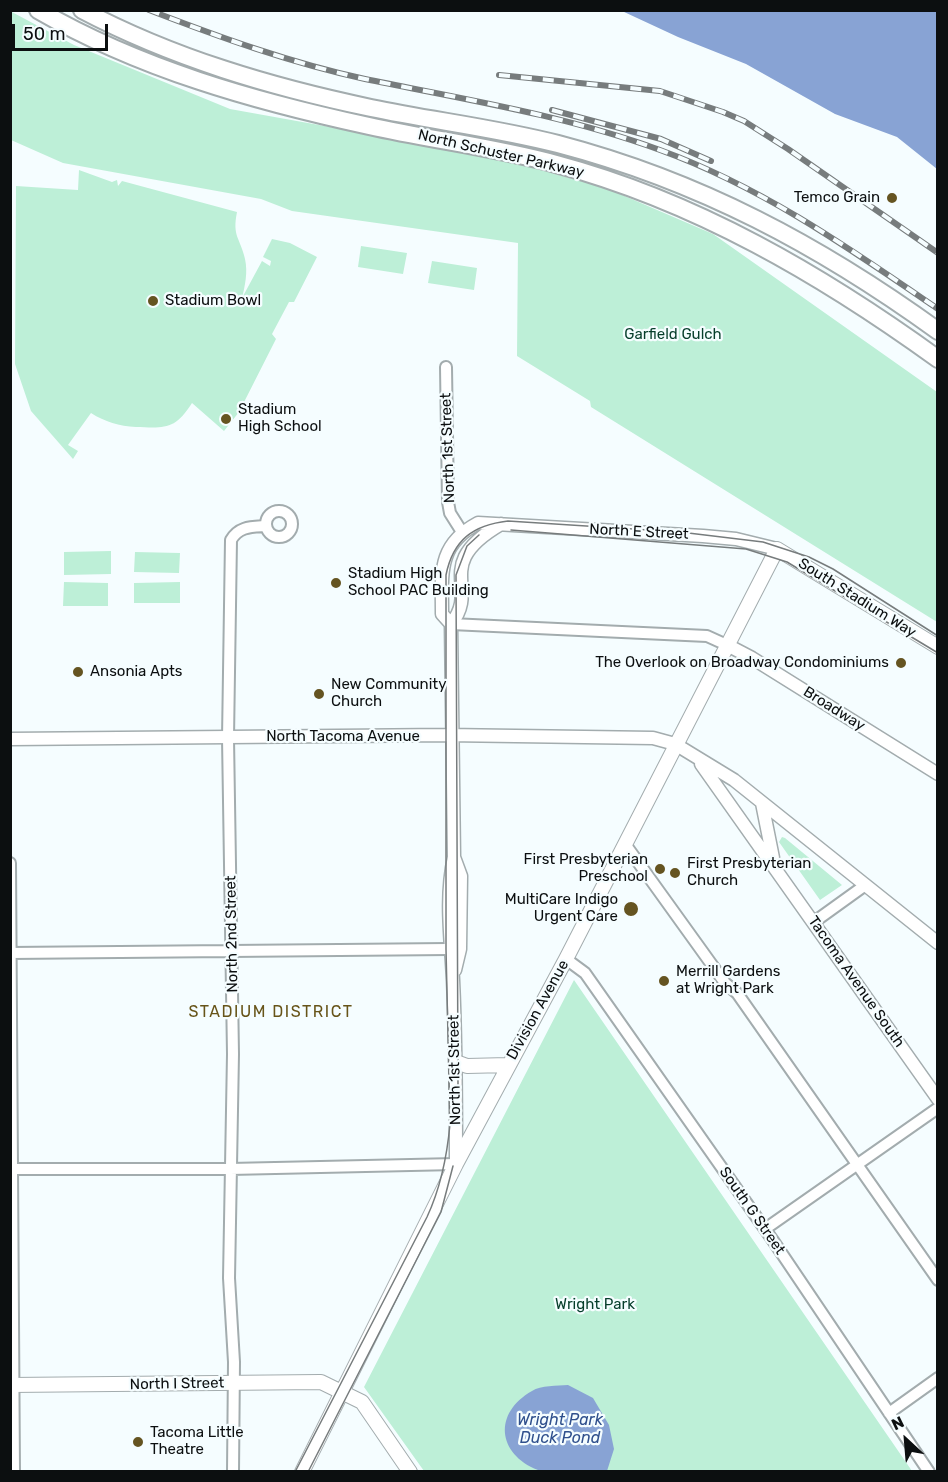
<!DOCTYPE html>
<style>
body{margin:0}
#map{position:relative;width:948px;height:1482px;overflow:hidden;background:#f5fdff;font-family:Rubik,sans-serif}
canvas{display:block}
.frame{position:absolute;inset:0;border:12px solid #0c0f10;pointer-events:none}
.north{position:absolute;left:876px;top:1410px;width:60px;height:60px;-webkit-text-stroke:4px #f5fdff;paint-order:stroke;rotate:334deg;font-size:16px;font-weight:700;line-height:24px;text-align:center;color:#0c0f10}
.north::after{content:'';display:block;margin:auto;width:21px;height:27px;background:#0c0f10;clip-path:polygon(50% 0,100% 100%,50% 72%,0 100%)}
.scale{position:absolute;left:12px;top:24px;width:96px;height:27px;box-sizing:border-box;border:3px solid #0c0f10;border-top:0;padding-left:8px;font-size:18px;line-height:21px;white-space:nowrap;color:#0c0f10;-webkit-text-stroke:4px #f5fdff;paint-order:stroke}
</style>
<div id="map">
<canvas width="948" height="1482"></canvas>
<div class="frame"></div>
<div class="north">N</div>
<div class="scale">50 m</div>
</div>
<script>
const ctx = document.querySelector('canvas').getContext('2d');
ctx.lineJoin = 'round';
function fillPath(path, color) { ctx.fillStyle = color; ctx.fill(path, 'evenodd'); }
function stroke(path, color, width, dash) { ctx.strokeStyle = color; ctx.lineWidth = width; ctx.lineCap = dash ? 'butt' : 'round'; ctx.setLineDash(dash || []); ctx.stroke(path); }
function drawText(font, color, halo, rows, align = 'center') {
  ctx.font = font + ' Rubik,sans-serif'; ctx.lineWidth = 4.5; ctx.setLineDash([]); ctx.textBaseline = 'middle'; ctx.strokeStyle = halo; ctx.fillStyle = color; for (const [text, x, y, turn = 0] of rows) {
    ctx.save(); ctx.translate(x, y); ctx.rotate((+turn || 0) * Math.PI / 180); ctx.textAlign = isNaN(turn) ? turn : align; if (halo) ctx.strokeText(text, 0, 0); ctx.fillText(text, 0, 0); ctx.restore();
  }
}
fillPath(new Path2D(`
 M10,11L74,45L230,109L486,155L606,188L713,234L937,392V622L591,407L590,401L517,356L518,243L292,211L261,199L63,163L11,140Z
 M79,170L112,182L117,180L118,186L122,181L237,212C232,237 240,237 245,259C248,272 245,286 242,298L262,261L270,266L271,261L263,257L272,239L290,243L317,257L294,302H289L272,334L276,339L239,412L224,431L192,403C175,430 165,428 136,427C119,426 105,422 91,413L68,445L78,451L73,459L31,411L15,364L16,186L78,190Z
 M361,246L407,253L403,274L358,267Z
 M432,261L477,268L474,290L428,283Z
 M111,551V574L64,575V552Z
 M135,552L180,553L179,573L134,572Z
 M64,582L108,583V606H63Z
 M180,582V603H134V583Z
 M782,837L785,838L842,885L820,900L779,842Z
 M574,980L912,1471H424L364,1387Z`), '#bdefd7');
fillPath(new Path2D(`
 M622,11H937V169L897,137L835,114L746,64L678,37Z
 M568,1385L593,1398L609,1425L614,1449L607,1471C589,1472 552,1476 538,1470C497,1454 493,1413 532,1391C541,1385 557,1386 568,1385Z`), '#88a3d4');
const minor = new Path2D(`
 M446,367L448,502L450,513L462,532
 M266 524a13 13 0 1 1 26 0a13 13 0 1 1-26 0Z
 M451,624L707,636L729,646
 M625,844L725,983L737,993L938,1280
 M10,863L14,1472
 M814,922L864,886
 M10,953L449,949
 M566,959L585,973L774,1242L929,1472
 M10,1169H230L456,1164
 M765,1229L938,1108
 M889,1413L938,1378
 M233,1472L234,1362L229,1278L233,1054L228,738L231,540C239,526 252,527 266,526`);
const tertiary = new Path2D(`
 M451,624L442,614C442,573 437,545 478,523L703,536L736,539L777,549
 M729,646L752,658L938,774
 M10,739L447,735L653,738L675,744L734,780L938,943
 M701,764L938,1099
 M762,803L773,858
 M454,857L461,876L460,949L455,970
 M456,1164C456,1102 456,1041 453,980C451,939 445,898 454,857L451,624C481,587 431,565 501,524`);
const secondary = new Path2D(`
 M456,1062L467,1066L508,1065
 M10,1385L321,1382L362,1402L410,1472
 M302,1472L456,1164L566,959L777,549L938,647`);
const trunk = new Path2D(`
 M38,10C140,69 254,101 369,126C431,140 494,147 556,164C695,201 822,275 938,359
 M82,10C173,58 271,87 371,108C433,121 496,128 558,144C699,181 819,245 938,331`);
stroke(minor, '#a3acae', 14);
stroke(tertiary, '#a3acae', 15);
stroke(secondary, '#a3acae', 16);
stroke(trunk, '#a3acae', 20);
stroke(minor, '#fff', 10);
stroke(tertiary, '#fff', 12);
stroke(secondary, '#fff', 14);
stroke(trunk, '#fff', 16);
stroke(new Path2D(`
 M511,530L746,549L787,562L938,653
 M458,1086L456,575L467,546L479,535
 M295,1472L427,1217C441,1187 447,1157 450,1124L446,949V575C453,540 473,525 508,521L680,532L763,542L809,557L833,569L938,636
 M308,1472L441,1212L453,1166`), '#777c7d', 1.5);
const rail = new Path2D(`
 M149,10C219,37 291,63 365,79C463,99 564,115 660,150C762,187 849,248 938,309
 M499,75L660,91L723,112L744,121L788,149L938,253
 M552,110L661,139L711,161`);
stroke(rail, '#777c7d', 6);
stroke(rail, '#f5fdff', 4, [11]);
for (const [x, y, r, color] of [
 [892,198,6,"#655421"],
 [153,301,6,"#655421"],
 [226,419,6,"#655421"],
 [336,583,6,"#655421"],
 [901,663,6,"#655421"],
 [78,672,6,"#655421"],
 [319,694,6,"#655421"],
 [660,869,6,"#655421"],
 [675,873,6,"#655421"],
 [631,909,8,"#655421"],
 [664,981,6,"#655421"],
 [138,1442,6,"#655421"]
]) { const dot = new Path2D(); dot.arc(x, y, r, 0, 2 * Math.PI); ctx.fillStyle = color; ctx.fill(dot); stroke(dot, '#f5fdff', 2); }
drawText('15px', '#0c0f10', '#f5fdff', [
 ["North Schuster Parkway",501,154,13],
 ["North 1st Street",448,448,-92],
 ["North E Street",639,532,3],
 ["South Stadium Way",857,598,32],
 ["Broadway",834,709,32],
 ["North Tacoma Avenue",343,737],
 ["North 2nd Street",232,934,-91],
 ["Tacoma Avenue South",856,982,55],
 ["Division Avenue",538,1010,-61],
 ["North 1st Street",455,1070,-91],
 ["South G Street",752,1211,55],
 ["North I Street",177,1384,-1]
]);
drawText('15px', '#0c0f10', '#f5fdff', [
 ["Temco Grain",880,198,"right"],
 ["Stadium Bowl",165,301],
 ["Stadium",238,410],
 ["High School",238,427],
 ["Stadium High",348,574],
 ["School PAC Building",348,591],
 ["The Overlook on Broadway Condominiums",889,663,"right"],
 ["Ansonia Apts",90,672],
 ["New Community",331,685],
 ["Church",331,702],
 ["First Presbyterian",648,860,"right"],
 ["Preschool",648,877,"right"],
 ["First Presbyterian",687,864],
 ["Church",687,881],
 ["MultiCare Indigo",618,900,"right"],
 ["Urgent Care",618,917,"right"],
 ["Merrill Gardens",676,972],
 ["at Wright Park",676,989],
 ["Tacoma Little",150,1433],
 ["Theatre",150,1450]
], 'left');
drawText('15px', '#063e2b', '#f5fdff', [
 ["Garfield Gulch",673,335],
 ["Wright Park",595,1305]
]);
ctx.letterSpacing = '1.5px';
drawText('16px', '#675419', '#f5fdff', [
 ["STADIUM DISTRICT",271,1012]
]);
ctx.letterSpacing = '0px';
drawText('italic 16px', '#30508d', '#f5fdff', [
 ["Wright Park",560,1420],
 ["Duck Pond",560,1438]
]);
</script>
